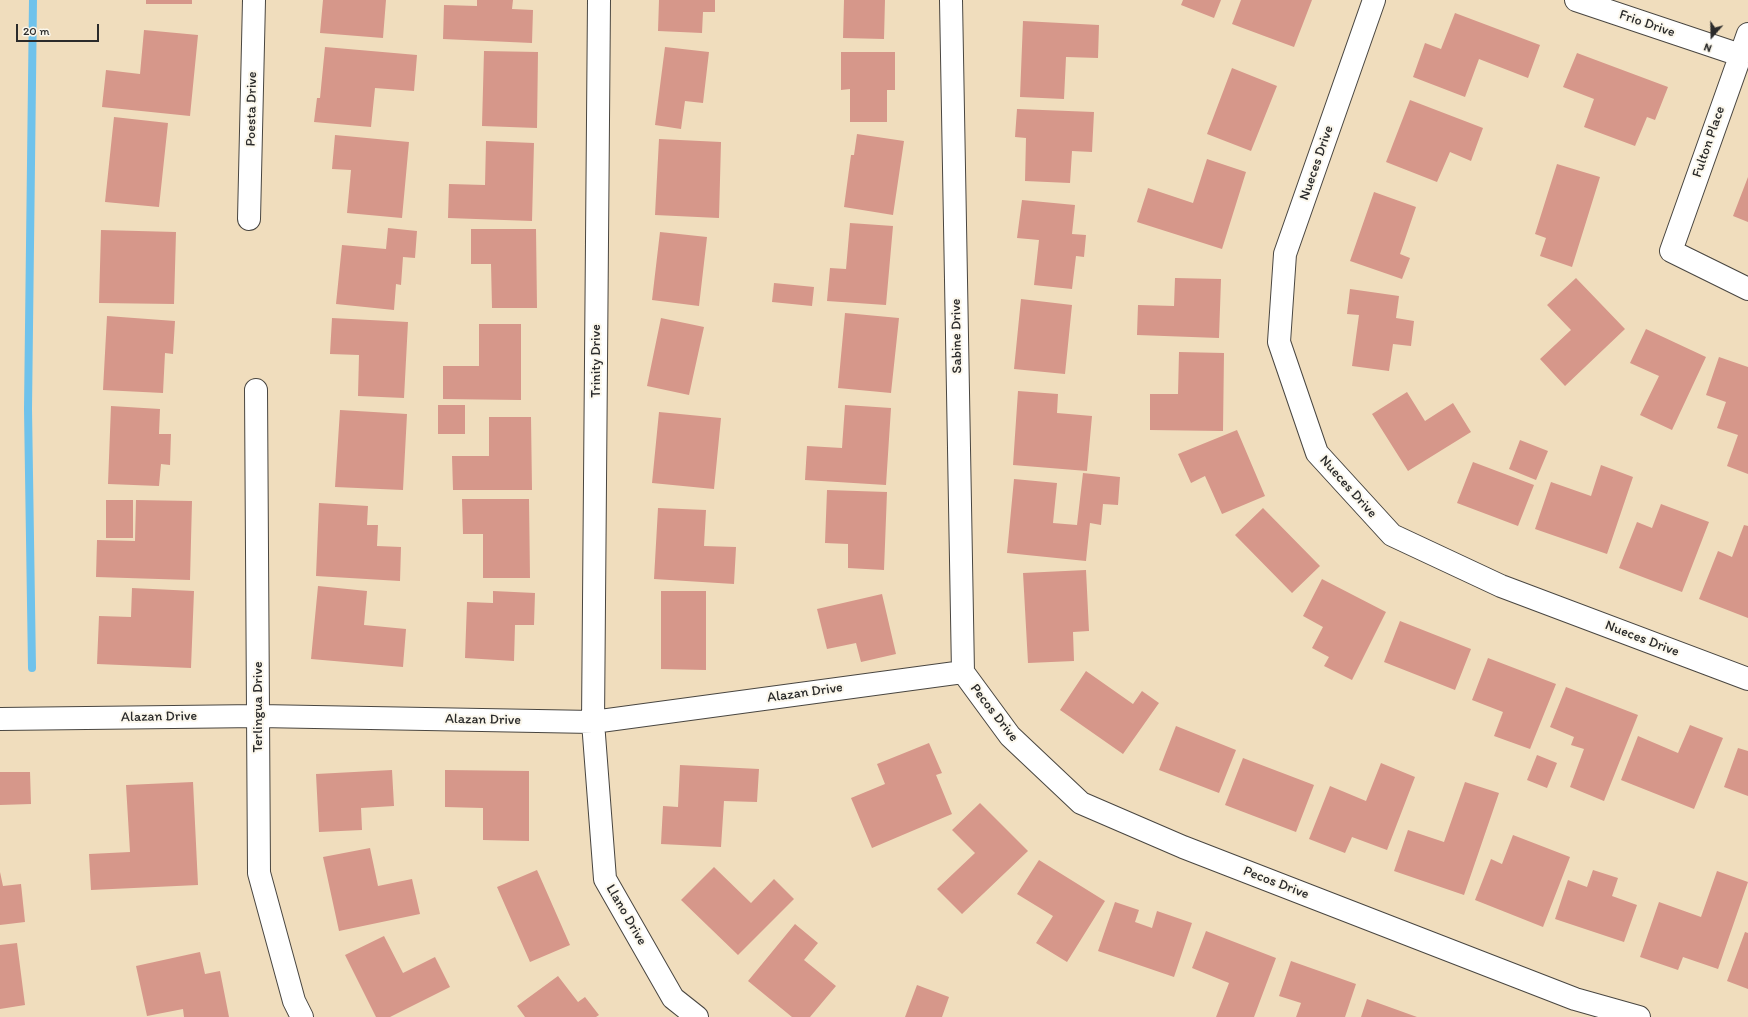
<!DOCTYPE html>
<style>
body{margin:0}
#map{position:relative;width:1748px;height:1017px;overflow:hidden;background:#f0ddbd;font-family:Itim,sans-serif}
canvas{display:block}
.north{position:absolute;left:1692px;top:16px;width:40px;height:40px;-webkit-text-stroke:3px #fbf7ec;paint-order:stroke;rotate:200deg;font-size:11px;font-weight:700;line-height:16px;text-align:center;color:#2b2b2b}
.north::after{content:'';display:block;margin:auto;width:14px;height:18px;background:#2b2b2b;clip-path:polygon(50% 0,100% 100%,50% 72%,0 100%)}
.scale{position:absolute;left:16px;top:24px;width:83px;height:18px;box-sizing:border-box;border:2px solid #2b2b2b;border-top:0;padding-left:5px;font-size:12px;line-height:14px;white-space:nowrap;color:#2b2b2b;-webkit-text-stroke:3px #fbf7ec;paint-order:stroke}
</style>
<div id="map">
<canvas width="1748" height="1017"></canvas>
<div class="north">N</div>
<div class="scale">20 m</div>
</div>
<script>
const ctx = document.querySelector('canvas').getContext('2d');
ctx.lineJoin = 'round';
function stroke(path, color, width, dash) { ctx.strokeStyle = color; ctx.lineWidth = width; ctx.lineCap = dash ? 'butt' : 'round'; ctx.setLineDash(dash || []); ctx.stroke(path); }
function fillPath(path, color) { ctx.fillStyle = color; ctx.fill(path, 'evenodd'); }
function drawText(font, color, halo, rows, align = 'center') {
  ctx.font = font + ' Itim,sans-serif'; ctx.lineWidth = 4; ctx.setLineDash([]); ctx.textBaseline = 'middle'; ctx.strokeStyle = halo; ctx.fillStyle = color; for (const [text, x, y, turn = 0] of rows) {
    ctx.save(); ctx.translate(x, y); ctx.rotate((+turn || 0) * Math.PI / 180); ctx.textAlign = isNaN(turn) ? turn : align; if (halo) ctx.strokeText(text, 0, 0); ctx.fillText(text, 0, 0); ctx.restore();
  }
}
stroke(new Path2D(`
 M32,668L28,409L33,0`), '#6fc2eb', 8);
fillPath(new Path2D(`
 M146,0H192V4H146Z
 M323,0H386L383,38L320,33Z
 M477,0H513L512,9L533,10L532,43L443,39L444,5L477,6Z
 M659,0H715V12H703L702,33L658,31Z
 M844,0H885L884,39L843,38Z
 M1183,0H1221L1214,18L1181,5Z
 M1241,0H1312L1294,47L1232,24Z
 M1455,13L1540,45L1528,78L1479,59L1465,97L1413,77L1425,43L1441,49Z
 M1023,21L1099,25L1098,58L1066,57L1064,99L1020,97Z
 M144,30L198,35L190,116L102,107L106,70L140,74Z
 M325,47L417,55L414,91L375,88L371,127L314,122L317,98H320Z
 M665,47L709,52L703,103L685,101L681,129L655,125Z
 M484,51L538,52L537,128L482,126Z
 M841,52H895V90H887V122H850V89L841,90Z
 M1577,53L1668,87L1655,120L1647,117L1635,146L1584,127L1594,99L1563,87Z
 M1232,68L1277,86L1251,151L1207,134Z
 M1410,100L1483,128L1471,161L1450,152L1437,182L1386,162Z
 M1017,109L1094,112L1092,152L1072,151L1070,183L1025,181L1026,138L1015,137Z
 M114,117L168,123L159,207L105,202Z
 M857,134L904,141L893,215L844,207L851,155H854Z
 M335,135L409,142L402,218L347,213L351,170L332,169Z
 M659,139L721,142L719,218L655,215Z
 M486,141L534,143L532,221L448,218L449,184L485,185Z
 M1207,159L1246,172L1222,249L1137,222L1148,188L1193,203Z
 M1557,164L1600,177L1572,267L1540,256L1546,238L1535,234Z
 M1748,177V222L1733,216Z
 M1374,192L1416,207L1400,254L1410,258L1402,279L1350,261Z
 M1022,200L1075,205L1072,234L1086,235L1084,257L1076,256L1072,289L1034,285L1039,240L1017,238Z
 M850,223L893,226L886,305L827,301L830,268L846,269Z
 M388,228L417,231L415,258L403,257L401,285L396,284L394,310L336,304L342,245L386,249Z
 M471,229H536L537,308H492L491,264H471Z
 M101,230L176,232L174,304L99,303Z
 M660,232L707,237L699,306L652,300Z
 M1175,278L1221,279L1219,338L1137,335L1138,305L1174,306Z
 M1576,278L1625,329L1565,386L1540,359L1571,330L1547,305Z
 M774,283L814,287L812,306L772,302Z
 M1350,289L1399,296L1396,318L1414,321L1411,346L1393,344L1389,371L1352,366L1359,315L1347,314Z
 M1021,299L1072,305L1065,374L1014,369Z
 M845,313L899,318L891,393L838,388Z
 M107,316L175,321L173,354L165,353L163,393L103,390Z
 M332,318L408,322L404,398L358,396L359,355L330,354Z
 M661,318L704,327L689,395L647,386Z
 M479,324H521V400L443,399V366H479Z
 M1646,329L1706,357L1672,430L1640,415L1659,376L1630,363Z
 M1179,352L1224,353L1223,431L1150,430V394H1178Z
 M1719,357L1748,367V474L1727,466L1738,435L1717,428L1726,402L1706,395Z
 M1018,391L1058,394L1057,413L1092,416L1087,471L1013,465Z
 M1407,392L1425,421L1453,403L1471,432L1408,471L1372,414Z
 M438,405H465V434H438Z
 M845,405L891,408L886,485L805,480L807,446L842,448Z
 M111,406L160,409L159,434H171L170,465L161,464L159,486L108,484Z
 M340,410L407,414L403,490L335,487Z
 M659,412L721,418L714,489L652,483Z
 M489,417H531L532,490H453L452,456H489Z
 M1237,430L1265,496L1222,514L1205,476L1191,483L1178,454Z
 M1520,440L1548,451L1536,480L1509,469Z
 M1473,462L1534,485L1518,526L1457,503Z
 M1601,465L1633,477L1607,554L1535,529L1551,482L1591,496Z
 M1083,473L1120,477L1118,505L1103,504L1101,525L1090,523L1086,561L1007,553L1014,479L1057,483L1053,523L1077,525Z
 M827,490L887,492L884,570L848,568V544L825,543Z
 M462,499H529L530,578H483V534H463Z
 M106,500H133V538H106Z
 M136,500L192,501L190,580L96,577L97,540L135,541Z
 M319,503L368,506L367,525H378L377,546L401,547L400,581L316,576Z
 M1661,504L1709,522L1682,592L1619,568L1637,522L1652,528Z
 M658,508L706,510L704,546L736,547L734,584L654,579Z
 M1263,508L1320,566L1292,593L1235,535Z
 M1744,525L1748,526V618L1699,599L1718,551L1732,557Z
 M1086,570L1089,631L1073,632L1074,661L1028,663L1023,573Z
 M1322,579L1386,612L1352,680L1324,666L1329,657L1312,648L1323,627L1303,616Z
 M318,586L367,591L364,625L406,629L403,667L311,659Z
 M132,588L194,591L191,668L97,664L99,616L131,617Z
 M493,591L535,593L534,625H515L514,661L465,658L467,602L493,603Z
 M661,591H706V670L661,669Z
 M882,594L896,654L861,662L856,643L827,649L817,609Z
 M1400,621L1471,649L1455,690L1384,662Z
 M1488,658L1556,684L1530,749L1494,736L1503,712L1472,700Z
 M1086,671L1133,704L1142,691L1159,703L1123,754L1060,710Z
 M1566,687L1638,715L1604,801L1570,787L1584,749L1571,745L1574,737L1550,727Z
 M1690,725L1723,738L1694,809L1621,780L1638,736L1678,753Z
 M1176,726L1236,750L1219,793L1159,770Z
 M929,743L942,773L936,775L952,814L872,848L851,798L885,784L877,764Z
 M1738,748L1748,751V796L1724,787Z
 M1537,755L1557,763L1547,788L1527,780Z
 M1243,758L1314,785L1296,832L1225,805Z
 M1381,763L1415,777L1387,850L1352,837L1345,853L1309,839L1330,786L1366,801Z
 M680,765L759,769L757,802L724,801L721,847L661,844L663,806L678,807Z
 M392,770L394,806L361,808L362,830L319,832L316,774Z
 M445,770L529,771V841L483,840V808L445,807Z
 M0,772H30L31,804L0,805Z
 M193,782L198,885L91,890L89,854L130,852L126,785Z
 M1465,782L1499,793L1464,895L1394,871L1408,830L1444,842Z
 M980,803L1028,851L962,914L937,889L975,853L952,830Z
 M1513,835L1570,857L1543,927L1475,900L1491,859L1502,864Z
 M370,848L378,886L412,879L420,914L339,931L323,857Z
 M1039,860L1105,901L1067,962L1036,943L1053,916L1017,894Z
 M714,867L751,903L774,879L794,899L738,955L681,900Z
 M537,870L570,945L530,962L497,887Z
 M1593,870L1618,878L1612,896L1637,905L1624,942L1555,919L1568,880L1587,887Z
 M1717,871L1748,882L1718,969L1683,957L1678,970L1640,957L1659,902L1701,917Z
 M0,872L3,886L21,884L25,922L0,925Z
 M1115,902L1139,910L1135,922L1152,928L1157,911L1192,923L1174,977L1098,951Z
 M795,924L818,943L804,960L836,986L810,1017H792L748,981Z
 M1206,931L1276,958L1254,1017H1216L1229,983L1192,968Z
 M1745,932L1748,933V989L1727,981Z
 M384,936L403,973L435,957L450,987L390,1017H376L345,955Z
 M17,943L25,1005L0,1009V945Z
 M200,952L205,974L220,971L229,1017H184L183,1009L147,1016L136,966Z
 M1291,961L1356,984L1345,1017H1296L1301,1003L1279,996Z
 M558,976L578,1002L585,997L599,1015L596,1017H525L517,1006Z
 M917,985L949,997L942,1017H905Z
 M1367,999L1417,1017H1361Z`), '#d6978a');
const street = new Path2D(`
 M599,0L593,722L605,879L673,998L697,1017
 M951,0L963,672
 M1374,0L1285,254L1279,342L1317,453L1392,535L1501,586L1748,679
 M1576,0L1740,55
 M1748,34L1671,251L1748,289
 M249,219L254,0
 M256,390L259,873L294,1001L302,1017
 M963,672L1010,736L1081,803L1183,847L1575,999L1639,1017
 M0,719L259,716L593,722L963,672`);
stroke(street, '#494641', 24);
stroke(street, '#fff', 22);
drawText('14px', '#2b2b2b', '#fbf7ec', [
 ["Frio Drive",1647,24,19],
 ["Poesta Drive",252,109,-89],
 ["Fulton Place",1709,142,-71],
 ["Nueces Drive",1317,163,-71],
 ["Sabine Drive",957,336,-91],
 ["Trinity Drive",596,361,-90],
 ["Nueces Drive",1348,487,48],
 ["Nueces Drive",1642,639,21],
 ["Alazan Drive",805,693,-8],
 ["Terlingua Drive",258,707,-90],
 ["Pecos Drive",994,713,52],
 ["Alazan Drive",159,717,-1],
 ["Alazan Drive",483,720,1],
 ["Pecos Drive",1276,883,21],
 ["Llano Drive",626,915,60]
]);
</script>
